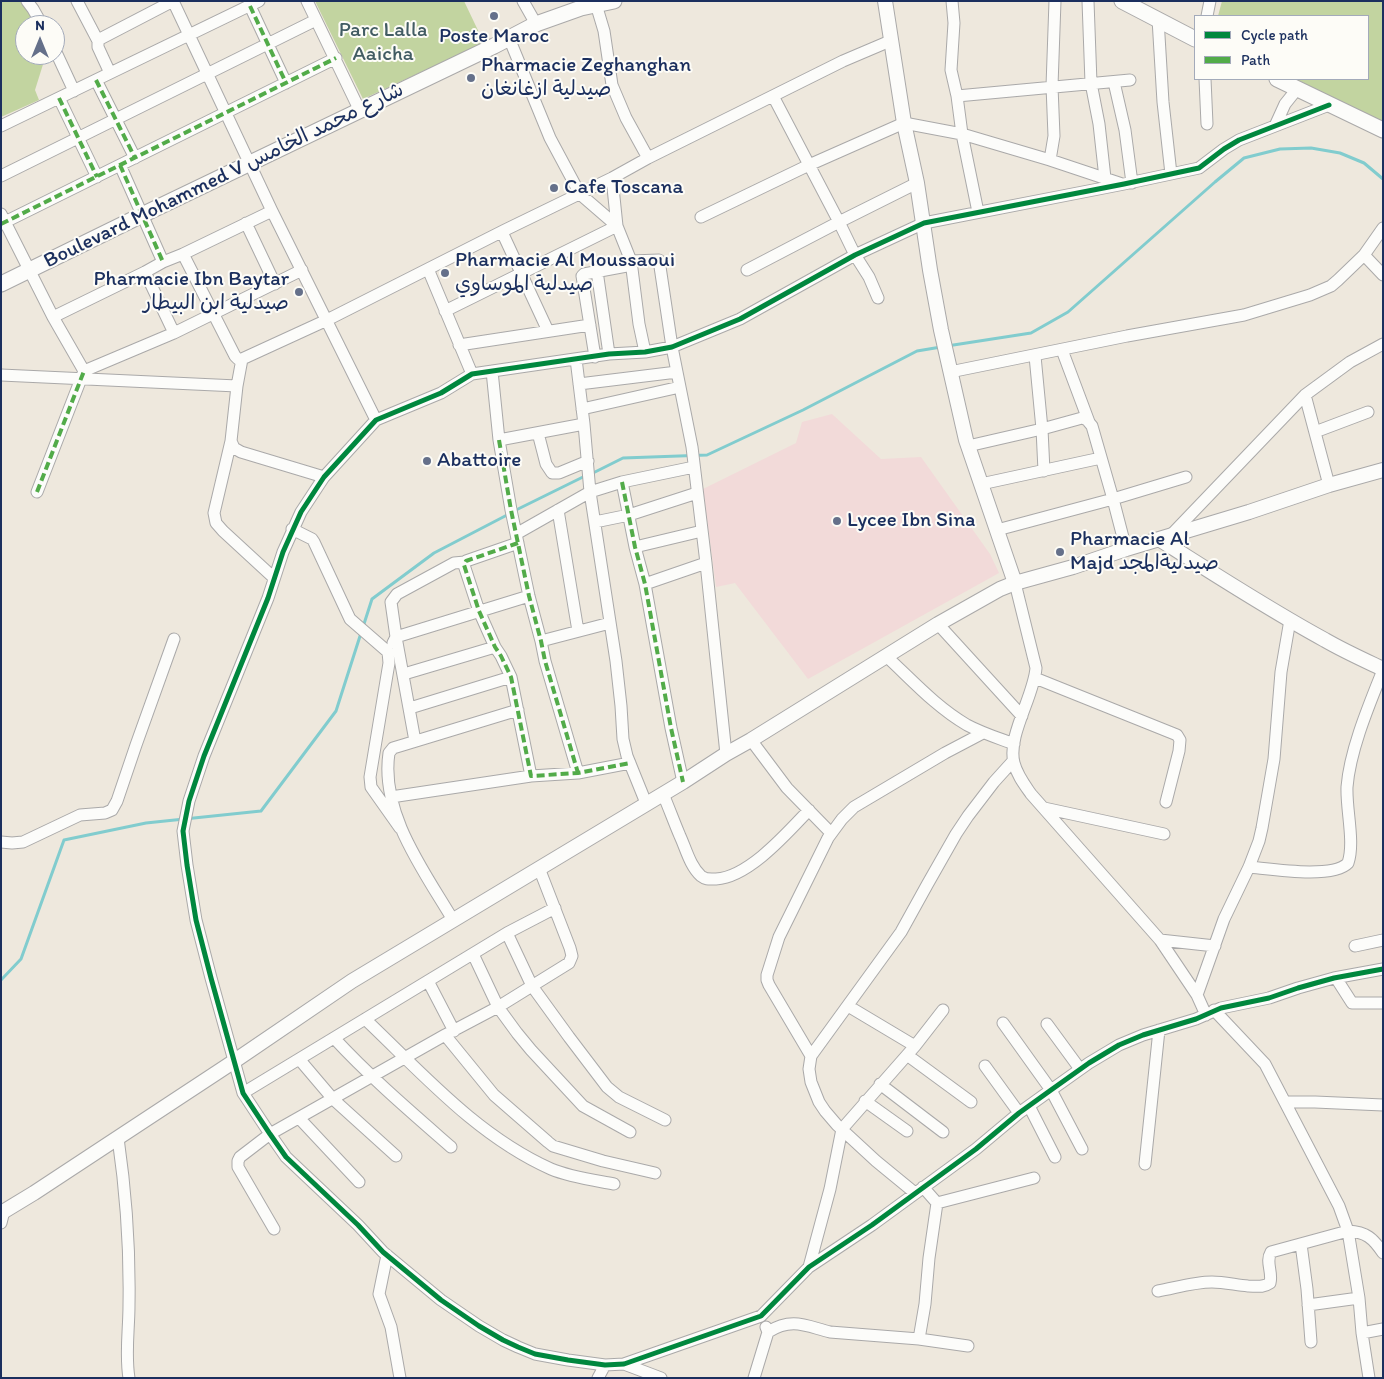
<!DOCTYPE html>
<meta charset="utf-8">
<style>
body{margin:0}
#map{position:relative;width:1384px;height:1379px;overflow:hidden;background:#eee8dd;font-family:Itim,sans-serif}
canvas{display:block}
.frame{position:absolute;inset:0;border:2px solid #1b2f5e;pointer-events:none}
.legend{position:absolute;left:1194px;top:15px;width:175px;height:65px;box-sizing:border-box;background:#fdfcf7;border:1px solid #a3aaba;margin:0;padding:6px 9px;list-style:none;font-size:15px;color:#1b2f5e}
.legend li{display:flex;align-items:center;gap:10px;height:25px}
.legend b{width:25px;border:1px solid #a3aaba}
.north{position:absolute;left:15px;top:15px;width:50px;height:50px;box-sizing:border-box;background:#fdfcf7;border:1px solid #a3aaba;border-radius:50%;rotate:0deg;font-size:14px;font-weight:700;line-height:20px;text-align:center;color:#1b2f5e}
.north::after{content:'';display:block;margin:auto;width:18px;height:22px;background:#65708a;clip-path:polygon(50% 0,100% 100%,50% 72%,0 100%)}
</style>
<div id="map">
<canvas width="1384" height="1379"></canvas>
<div class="frame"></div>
<ul class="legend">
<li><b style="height:6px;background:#00873e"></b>Cycle path</li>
<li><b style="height:6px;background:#52ab49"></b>Path</li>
</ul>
<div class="north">N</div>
</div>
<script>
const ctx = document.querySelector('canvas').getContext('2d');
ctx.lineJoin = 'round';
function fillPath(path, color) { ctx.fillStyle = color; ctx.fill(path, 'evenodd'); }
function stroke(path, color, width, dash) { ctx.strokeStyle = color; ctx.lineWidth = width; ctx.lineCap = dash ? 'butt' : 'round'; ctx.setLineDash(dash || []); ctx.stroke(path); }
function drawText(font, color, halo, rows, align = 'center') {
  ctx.font = font + ' Itim,"Playpen Sans Arabic",sans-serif'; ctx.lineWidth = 4; ctx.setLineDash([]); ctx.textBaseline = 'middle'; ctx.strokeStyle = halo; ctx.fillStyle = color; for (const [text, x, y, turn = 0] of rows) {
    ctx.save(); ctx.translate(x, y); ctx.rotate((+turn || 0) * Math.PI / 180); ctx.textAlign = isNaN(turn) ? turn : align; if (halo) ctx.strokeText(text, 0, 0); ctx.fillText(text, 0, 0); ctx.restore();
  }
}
fillPath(new Path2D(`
 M832,414L881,459L921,457L990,554L999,573L808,679L735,583L716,587L703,489L796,443L802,422Z`), '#f2dad9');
fillPath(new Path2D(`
 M1,1H22L36,25H25V55H45V58L35,90L39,100L1,117Z
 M315,1H464L484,43L363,99Z
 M1222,1H1383V124L1291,79H1368V16H1218Z`), '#c2d4a0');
stroke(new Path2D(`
 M947,346L1031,333L1068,312L1215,182L1244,158L1280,149L1311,148L1340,153L1364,163L1383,179
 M591,474L623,458L707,455L803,410L917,351L941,347
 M514,511L585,476
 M363,627L372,599L434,553L509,514
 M1,980L21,959L64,840L146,823L261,811L336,711L361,633`), '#81ccce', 3);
const minor = new Path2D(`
 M27,1L33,9L42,25
 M77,1L98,41
 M173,1L272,211L376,420
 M307,1L360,111
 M523,1L536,24
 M595,1L604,31L612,85L626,118L648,158
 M952,1L954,23L951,70L957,96L962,134L978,212
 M1088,1L1091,83L1099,124L1105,178
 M250,6L286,83
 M1207,16L1210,1
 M1158,19L1163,102L1171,174
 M509,38L550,138L580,194L617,226
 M55,50L74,91
 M110,73L98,47V40L173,1
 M1205,79L1207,124
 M96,80L135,158
 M1114,82L1125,130L1132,183
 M773,96L839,222L855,255L869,277L878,298
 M957,96L1130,80
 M59,98L97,177
 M1329,105L1239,140L1224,149L1199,168L1124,184L924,223L855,255L740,319L672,347L645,352L609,354L472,374L441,393L376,420L324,477L301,512L283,552L268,598L204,756L189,801L183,831L187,865L196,920L211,978L243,1093L270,1134L286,1157L358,1225L383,1252L441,1300L479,1326L503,1340L518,1347L535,1354L568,1360L605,1365L624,1364L761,1316L809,1267L872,1225L976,1149L1019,1113L1051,1090L1089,1063L1119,1045L1143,1035L1196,1019L1221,1008L1269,998L1298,988L1334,978L1383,969
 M1,126L259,1
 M1275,126L1285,104L1297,89
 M1050,160L1054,136L1052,86L1055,1
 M120,165L163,262
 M1,176L316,20
 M612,178L617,226L631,261L659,260L672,347L692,447L706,563L726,754
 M1,214L53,317L84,371
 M701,217L809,165L904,123L962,134L1050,160L1122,184
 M246,223L275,284
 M1,224L336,58
 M502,232L548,331
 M183,254L235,356L238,359H242L327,320L505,230L612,178L648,158L843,61L890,41
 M1364,255L1383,275
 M631,261L639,324L645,352
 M428,269L472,374
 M747,270L839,222L917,183
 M597,271L609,354
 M145,272L174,333
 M445,311L617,226
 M53,317L145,272L163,262L183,254L272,211
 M459,345L590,325
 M1062,350L1089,422
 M1035,356L1042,429L1044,471
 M595,357L582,276L584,274L632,265
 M576,359L584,424L590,492L616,661L621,706L623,739L627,756L646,803
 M492,371L499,440L584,424
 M950,372L1127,336L1244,315L1310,295L1331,286L1338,280L1364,255L1383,228
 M1,375L237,386L231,441L234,448L241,452L324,477
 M579,384L677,372
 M237,386L242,359
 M1305,395L1329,485
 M582,409L680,387
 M1315,432L1368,412
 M538,433L546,464L552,473H559L588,461
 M499,440L511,510L529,596L541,641L545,661L578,773
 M231,441L214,513L216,523L223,531L274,578
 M968,446L1042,429L1082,418L1087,420L1092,426L1113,499L1126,549
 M622,482L635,547L645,584L671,728L683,782
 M981,484L1101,458
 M37,492L84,371L174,333L302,270
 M558,510L578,631
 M595,522L629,515L697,493
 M292,529L312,539L314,542L350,619L388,652L389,663L370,777L371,787L400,828
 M997,530L1113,499L1186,477
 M516,534L590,492L622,482L694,467
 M1171,535L1305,395L1350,362L1383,344
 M518,543L466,561L464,565L479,611L495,647L501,656L511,677L531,776
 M635,547L702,531
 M1015,583L1036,668C1034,696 1007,736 1014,763C1017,775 1024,784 1031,794L1160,940L1197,995L1206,1015
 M645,584L706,563
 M938,624L1022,716
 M541,641L610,623
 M393,643L396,637L391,602L397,594L454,563L465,562
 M886,656C912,680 936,707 967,725C982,733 998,738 1014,744
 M404,674L495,647
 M1035,678L1177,735L1180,740L1179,751L1166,802
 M410,708L511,677
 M751,740L787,788L831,833
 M415,741L396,637L529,596
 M663,794C669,808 674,822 680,836C686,849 690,866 701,876C706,880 710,879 716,879C749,877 787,833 809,810
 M391,797L531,776L578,773L630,763
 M1044,808L1164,834
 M1,842L12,843L23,842L80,815L105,813L112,810L117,801L136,745L174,639
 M1249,867C1271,869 1333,879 1348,863C1355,842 1346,810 1347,787C1350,750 1369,705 1383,670
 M453,920C424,871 380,813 389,753L393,748L403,745L518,710
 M507,933L532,986L569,1037L607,1087L619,1097L665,1120
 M1160,940L1215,946
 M1355,946L1383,940
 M473,954L498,1007L517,1033L531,1050L583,1106L630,1132
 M1336,978L1352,1003H1383
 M428,981L454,1031
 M1197,995L1224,919L1249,867L1259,841L1262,828L1274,759L1281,672L1290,620
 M848,1006L915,1046
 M1214,1010L1265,1064L1339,1206L1348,1231L1359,1298L1362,1333L1369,1378
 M365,1019C422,1073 477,1136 551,1169C570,1177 593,1180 614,1184
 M1003,1023L1051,1090L1082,1149
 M1047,1024L1080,1069
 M445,1035L494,1095L548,1142L553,1146L603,1161L655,1173
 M334,1038C370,1077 411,1112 451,1147
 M907,1055L971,1102
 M811,1056L769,985L767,980V975L779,937L828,838L842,819L854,807L945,753L983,733
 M299,1059L333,1099L396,1156
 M985,1066L1019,1113
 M880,1084L943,1132
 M243,1093L507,933L555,908
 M865,1101L907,1131
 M1285,1102H1315L1383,1105
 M1029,1106L1055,1157
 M299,1118L359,1182
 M118,1138C126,1193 130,1249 129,1305C129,1330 125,1354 129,1378
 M1145,1164L1159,1030
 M915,1193L876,1161L837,1125L825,1111L819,1102L811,1082L809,1069L811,1056L901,932L927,885L956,834L968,816L994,782L1013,761
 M937,1203L1034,1178
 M1,1223L4,1211
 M274,1229L238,1167V1161L240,1157L270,1134L445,1035L498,1007L569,963L572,956L570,948L539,868
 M1301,1244L1307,1289L1311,1342
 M387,1255L379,1294L391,1327L400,1378
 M809,1267L830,1189L842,1129L915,1046L943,1010
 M1158,1291C1175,1288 1194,1282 1212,1282C1224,1282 1236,1285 1248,1286C1256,1286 1263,1288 1270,1283C1273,1272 1265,1262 1271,1252L1348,1231C1366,1232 1373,1238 1383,1253
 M1308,1305L1359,1298
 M768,1332C792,1317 806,1326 830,1332L919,1339L925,1304L929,1258L937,1203L923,1187
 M1362,1333L1383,1329
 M919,1339L968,1346
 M624,1364L661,1378
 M598,1378L605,1365
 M754,1378L768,1332L766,1327`);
const tertiary = new Path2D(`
 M885,1L904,123L917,183L930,270L941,330L966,440L1015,583
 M1159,539C1214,574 1268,609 1325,640C1344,651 1364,660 1383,669
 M1,1213L34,1193L233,1062L352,981L683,782L726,754L751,740L938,624L1000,589L1015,583L1073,567L1126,549L1249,512L1329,485L1383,470`);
const secondary = new Path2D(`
 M1122,1L1195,39
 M1277,79L1383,130
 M1,284L142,215L494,46L536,24L581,8L614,1`);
stroke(minor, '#aaa9a9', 13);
stroke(tertiary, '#aaa9a9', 16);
stroke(secondary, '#aaa9a9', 17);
stroke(minor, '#fcfcfa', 11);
stroke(tertiary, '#fcfcfa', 14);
stroke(secondary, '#fcfcfa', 15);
stroke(new Path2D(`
 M250,6L286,83
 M96,80L135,158
 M59,98L97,177
 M120,165L163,262
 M1,224L336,58
 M499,440L511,510L529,596L541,641L545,661L578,773
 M622,482L635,547L645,584L671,728L683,782
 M37,492L84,371
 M518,543L466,561L464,565L479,611L495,647L501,656L511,677L531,776L578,773L630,763`), '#52ab49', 4, [8, 4]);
stroke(new Path2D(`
 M1329,105L1239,140L1224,149L1199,168L1124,184L924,223L855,255L740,319L672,347L645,352L609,354L472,374L441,393L376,420L324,477L301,512L283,552L268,598L204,756L189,801L183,831L187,865L196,920L211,978L243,1093L270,1134L286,1157L358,1225L383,1252L441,1300L479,1326L503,1340L518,1347L535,1354L568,1360L605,1365L624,1364L761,1316L809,1267L872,1225L976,1149L1019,1113L1051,1090L1089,1063L1119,1045L1143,1035L1196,1019L1221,1008L1269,998L1298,988L1334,978L1383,969`), '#00873e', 5);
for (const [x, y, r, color] of [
 [494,16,5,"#65708a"],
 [471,78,5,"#65708a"],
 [554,188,5,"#65708a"],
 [445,273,5,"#65708a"],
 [299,292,5,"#65708a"],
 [427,461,5,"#65708a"],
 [837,521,5,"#65708a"],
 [1060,552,5,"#65708a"]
]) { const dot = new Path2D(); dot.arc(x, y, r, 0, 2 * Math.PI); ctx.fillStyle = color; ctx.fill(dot); stroke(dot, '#fdfcf7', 2); }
drawText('21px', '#425c63', '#fdfcf7', [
 ["Parc Lalla",383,31],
 ["Aaicha",383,55]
]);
drawText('21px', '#1b2f5e', '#fdfcf7', [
 ["Poste Maroc",494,37,"center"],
 ["Pharmacie Zeghanghan",481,66],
 ["صيدلية ازغانغان",481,90],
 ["Cafe Toscana",564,188],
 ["Pharmacie Al Moussaoui",455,261],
 ["صيدلية الموساوي",455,285],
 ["Pharmacie Ibn Baytar",289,280,"right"],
 ["صيدلية ابن البيطار",289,304,"right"],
 ["Abattoire",437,461],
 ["Lycee Ibn Sina",847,521],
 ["Pharmacie Al",1070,540],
 ["Majd صيدليةالمجد",1070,564]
], 'left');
drawText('21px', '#1b2f5e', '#fdfcf7', [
 ["Boulevard Mohammed V شارع محمد الخامس",224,176,-26]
]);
</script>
